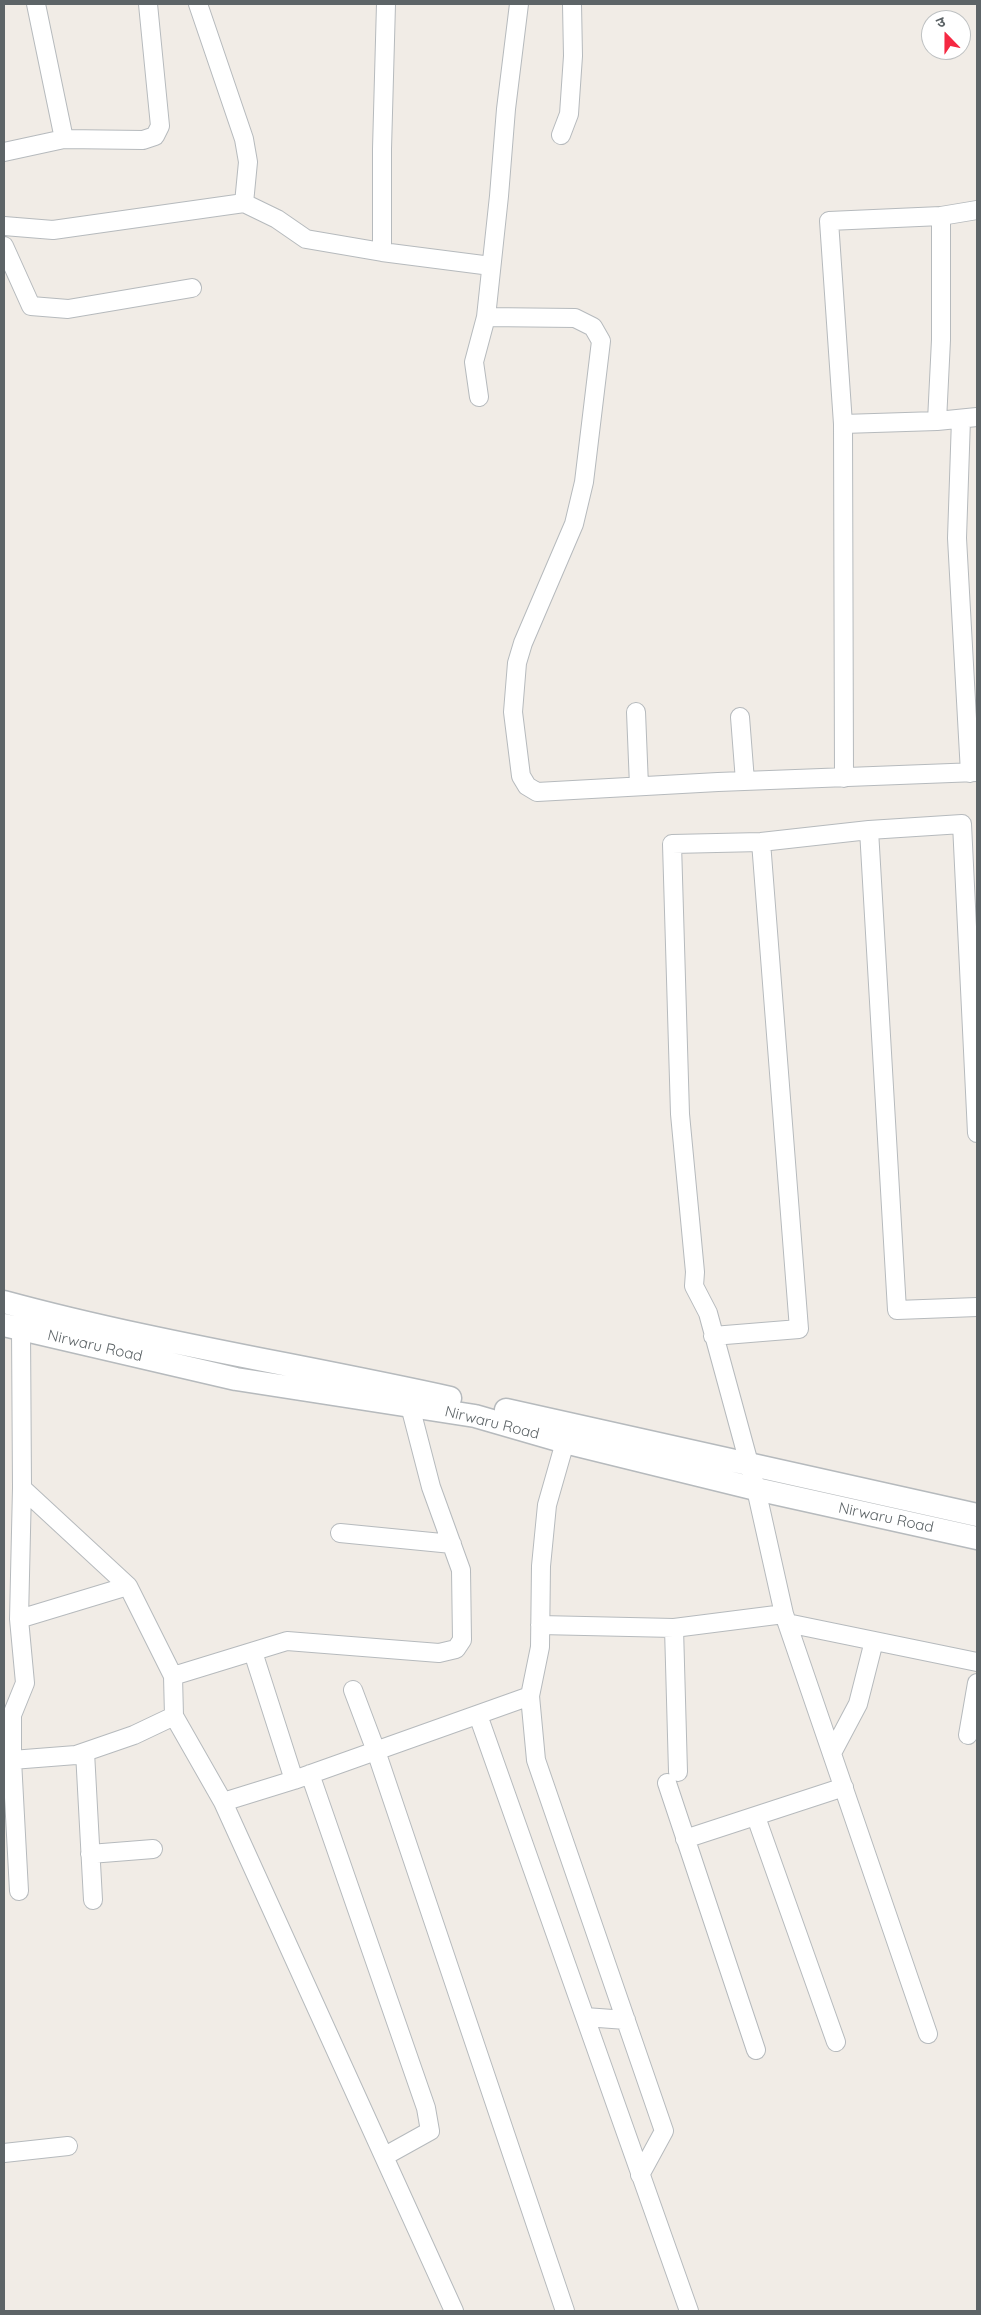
<!DOCTYPE html>
<meta charset="utf-8">
<style>
body{margin:0}
#map{position:relative;width:981px;height:2315px;overflow:hidden;background:#f1ece6;font-family:Quicksand,"Noto Sans Devanagari",sans-serif}
canvas{display:block}
.frame{position:absolute;inset:0;border:5px solid #5d6467;pointer-events:none}
.north{position:absolute;left:921px;top:10px;width:50px;height:50px;box-sizing:border-box;background:#fff;border:1px solid #bec1c2;border-radius:50%;rotate:338deg;font-size:14px;font-weight:700;line-height:20px;text-align:center;color:#5d6467}
.north::after{content:'';display:block;margin:auto;width:18px;height:22px;background:#f52842;clip-path:polygon(50% 0,100% 100%,50% 72%,0 100%)}
</style>
<div id="map">
<canvas width="981" height="2315"></canvas>
<div class="frame"></div>
<div class="north">उ</div>
</div>
<script>
const ctx = document.querySelector('canvas').getContext('2d');
ctx.lineJoin = 'round';
function stroke(path, color, width, dash) { ctx.strokeStyle = color; ctx.lineWidth = width; ctx.lineCap = dash ? 'butt' : 'round'; ctx.setLineDash(dash || []); ctx.stroke(path); }
function drawText(font, color, halo, rows, align = 'center') {
  ctx.font = font + ' Quicksand,sans-serif'; ctx.lineWidth = 4; ctx.setLineDash([]); ctx.textBaseline = 'middle'; ctx.strokeStyle = halo; ctx.fillStyle = color; for (const [text, x, y, turn = 0] of rows) {
    ctx.save(); ctx.translate(x, y); ctx.rotate((+turn || 0) * Math.PI / 180); ctx.textAlign = isNaN(turn) ? turn : align; if (halo) ctx.strokeText(text, 0, 0); ctx.fillText(text, 0, 0); ctx.restore();
  }
}
const minor = new Path2D(`
 M36,4L64,139
 M198,4L244,139L248,162L244,203
 M561,135L569,114L573,56L572,4
 M4,152L64,139L143,140L155,136L160,126L148,4
 M941,216L977,210
 M4,226L53,230L244,203L277,219L306,239L382,252L491,266
 M4,246L31,306L68,309L192,288
 M382,252V149L386,4
 M486,317L575,318L593,327L601,341L584,482L574,524L523,643L517,663L513,712L521,776L527,786L537,792L718,782L977,772
 M479,397L474,362L486,317L499,196L506,109L519,4
 M961,419L957,538L970,773
 M843,424L937,421
 M636,712L639,786
 M740,717L745,781
 M844,778L843,424L829,221L941,216V340L937,421L977,417
 M869,830L897,1310L977,1307
 M713,1336L799,1329L761,842
 M22,1488L128,1586
 M340,1533L452,1544
 M19,1619L128,1586L173,1676L174,1716L223,1802
 M787,1623L977,1662
 M540,1625L674,1628L784,1614
 M674,1628L678,1772
 M253,1652L294,1780
 M173,1676L287,1641L439,1653L456,1649L462,1640L461,1570L431,1487L410,1406
 M353,1690L376,1751L565,2311
 M530,1696L536,1760L664,2131L640,2175
 M478,1715L689,2311
 M968,1735L977,1683
 M85,1752L93,1900
 M832,1753L858,1704L874,1641
 M12,1760L76,1755L134,1735L174,1716
 M310,1774L426,2108L430,2131L385,2156
 M667,1783L756,2050
 M756,1817L836,2042
 M685,1839L844,1787
 M90,1854L153,1849
 M19,1891L12,1760V1715L25,1683L19,1619L22,1488L21,1329
 M585,2017L626,2020
 M928,2034L784,1614L756,1489L708,1313L694,1286L695,1272L680,1114L672,844L761,842L869,830L962,824L977,1133
 M4,2153L68,2146
 M454,2311L223,1802L294,1780L530,1696L540,1647L541,1566L547,1505L565,1442`);
const tertiary = new Path2D(`
 M4,1302C151,1342 301,1365 450,1398
 M4,1325L236,1379L475,1416L565,1442L756,1489L977,1538
 M506,1410L977,1515`);
stroke(minor, '#b6babd', 20);
stroke(tertiary, '#b6babd', 25);
stroke(minor, '#fff', 18);
stroke(tertiary, '#fff', 22);
drawText('15px', '#5d6467', '#fff', [
 ["Nirwaru Road",95,1346,13],
 ["Nirwaru Road",492,1423,14],
 ["Nirwaru Road",886,1518,12]
]);
</script>
